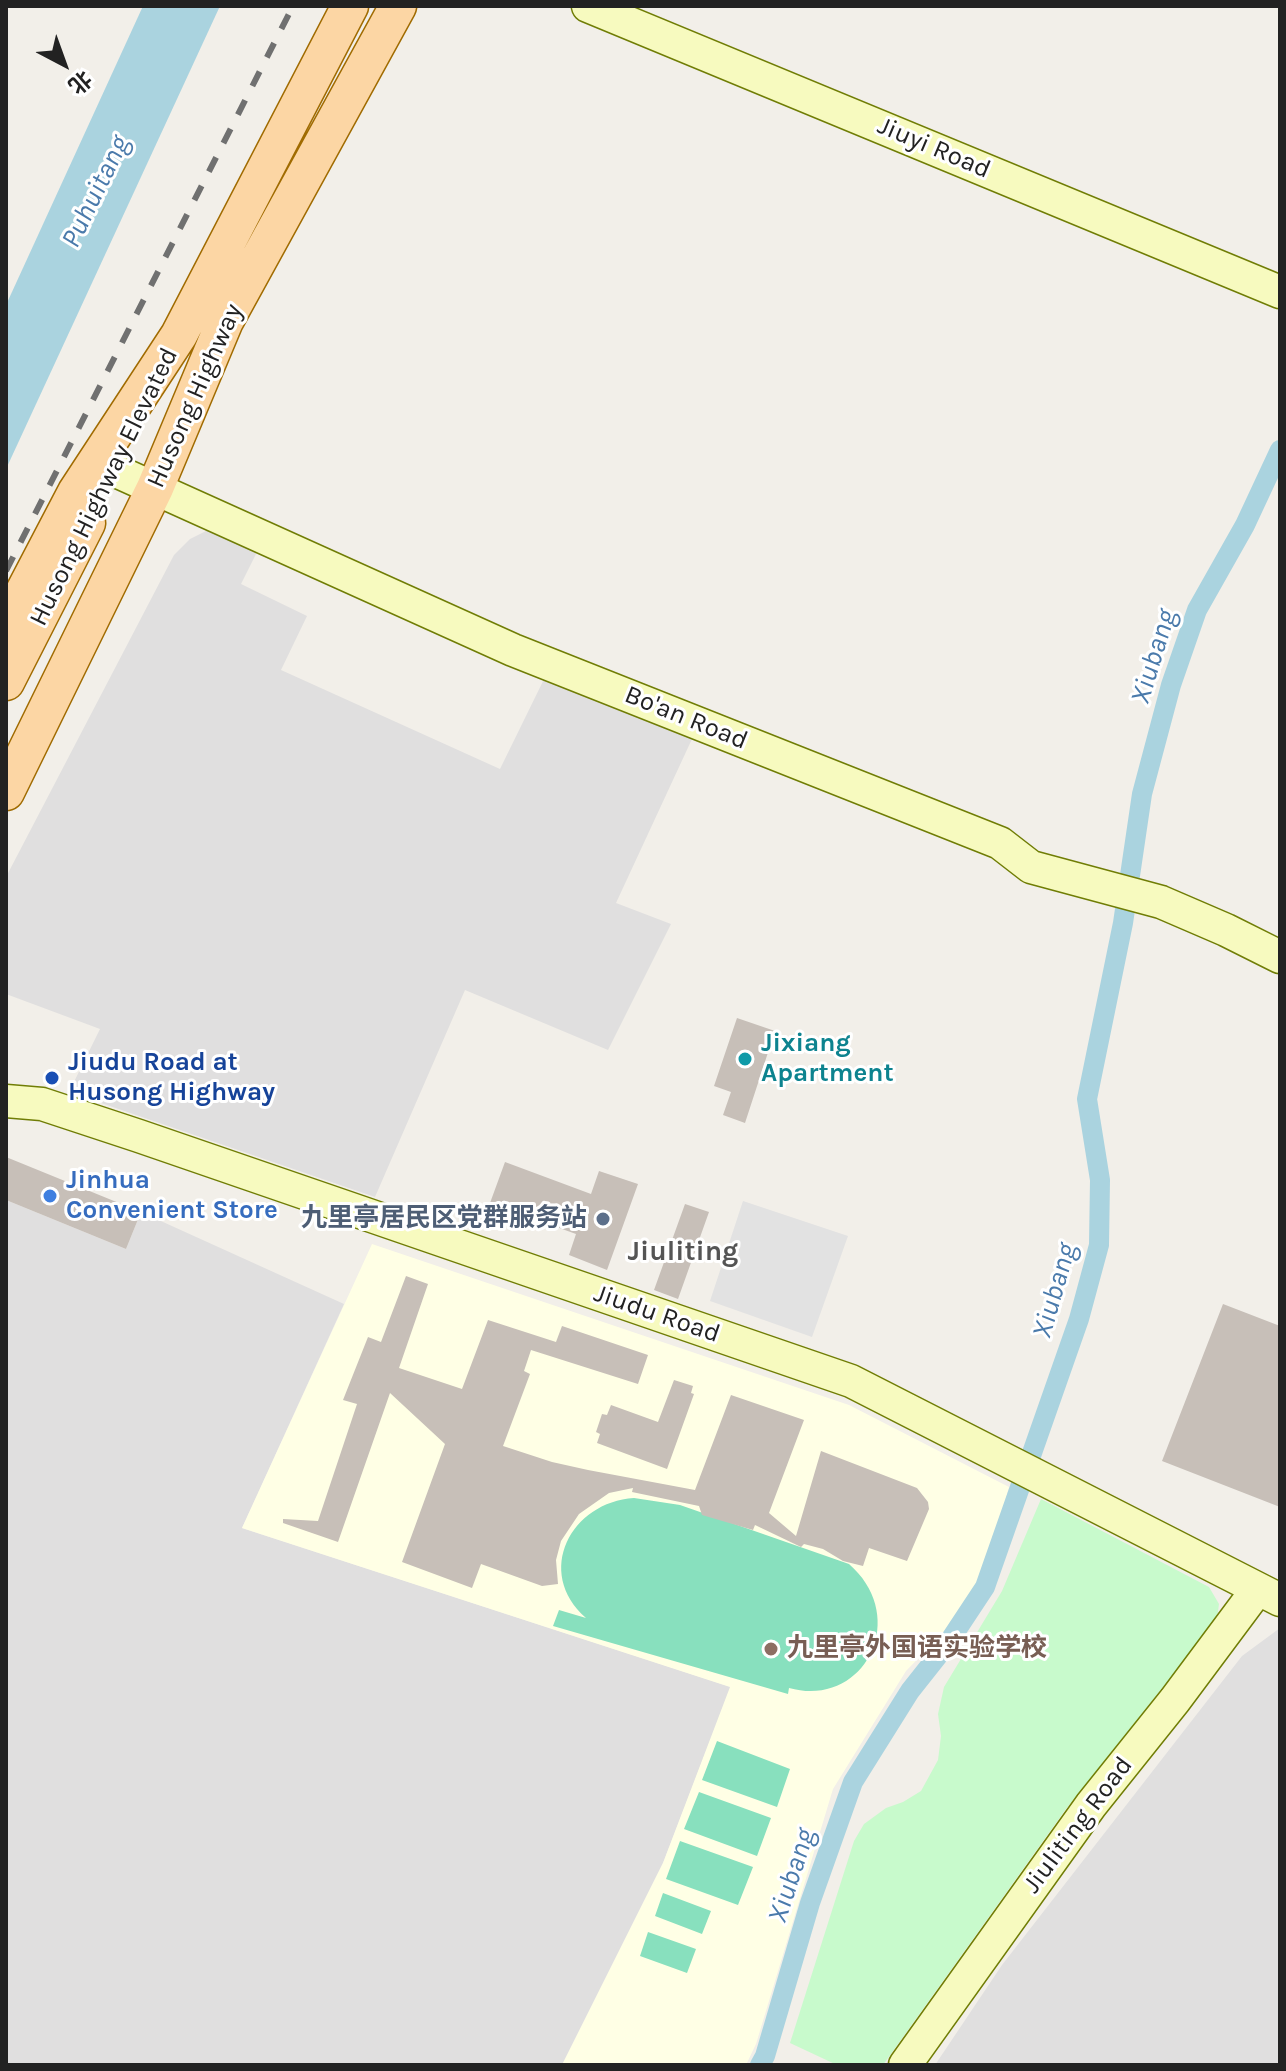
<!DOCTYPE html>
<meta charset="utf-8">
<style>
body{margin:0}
#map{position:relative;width:1286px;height:2071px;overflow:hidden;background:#f2efe9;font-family:Karla,"Noto Sans SC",sans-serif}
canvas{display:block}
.frame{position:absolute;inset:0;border:8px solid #222;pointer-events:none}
.north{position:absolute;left:24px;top:24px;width:80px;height:80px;-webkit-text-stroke:6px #fff;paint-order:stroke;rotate:139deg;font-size:22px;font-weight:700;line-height:32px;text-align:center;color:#222}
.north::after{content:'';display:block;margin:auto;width:28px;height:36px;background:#222;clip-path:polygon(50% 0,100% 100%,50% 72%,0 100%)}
</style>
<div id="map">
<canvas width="1286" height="2071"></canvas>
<div class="frame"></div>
<div class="north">北</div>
</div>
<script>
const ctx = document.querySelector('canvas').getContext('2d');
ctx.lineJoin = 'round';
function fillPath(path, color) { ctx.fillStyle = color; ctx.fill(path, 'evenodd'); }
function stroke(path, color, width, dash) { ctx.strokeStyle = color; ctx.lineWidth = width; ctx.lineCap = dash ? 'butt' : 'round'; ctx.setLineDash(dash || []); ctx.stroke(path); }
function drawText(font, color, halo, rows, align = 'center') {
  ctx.font = font + ' Karla,"Noto Sans SC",sans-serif'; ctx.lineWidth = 6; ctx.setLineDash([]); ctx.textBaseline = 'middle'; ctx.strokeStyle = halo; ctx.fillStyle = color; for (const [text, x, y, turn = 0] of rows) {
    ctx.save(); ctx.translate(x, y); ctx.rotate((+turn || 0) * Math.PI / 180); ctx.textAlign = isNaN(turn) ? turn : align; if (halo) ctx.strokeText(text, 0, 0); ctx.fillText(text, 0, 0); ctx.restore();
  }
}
fillPath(new Path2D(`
 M212,528L260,546L241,584L307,616L281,670L500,769L548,671L698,726L616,903L671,924L608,1050L465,990L375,1197L69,1092L100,1029L6,994V877L174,555L190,539Z
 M6,1200L126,1249L141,1212L344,1304L242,1528L731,1687L663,1863L562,2065H6Z
 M1280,1628V2065H935L1002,1965L1242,1656Z`), '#e0dfdf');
fillPath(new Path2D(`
 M372,1244L849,1405L1009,1487L995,1537L976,1586L949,1627L906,1671L833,1789L756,2044L746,2065H562L663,1863L730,1687L242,1528Z`), '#ffffe5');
fillPath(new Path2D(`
 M1041,1499L1209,1587L1219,1604L1217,1619L1066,1809L883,2065H837L790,2043L854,1841L864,1824L886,1808L903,1802L921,1791L938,1760L941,1736L938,1714L944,1687L1002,1591Z`), '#c8facc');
fillPath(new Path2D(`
 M634,1498L680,1505L849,1564C911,1618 864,1709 789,1688L788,1694L553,1626L559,1610L586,1618C534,1572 571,1502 634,1498Z
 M717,1741L790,1769L777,1807L702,1780Z
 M699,1792L771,1818L757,1856L684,1829Z
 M680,1841L753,1867L738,1905L666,1879Z
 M663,1893L711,1911L702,1934L655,1916Z
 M648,1932L696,1949L687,1973L640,1956Z`), '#88e0be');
fillPath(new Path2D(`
 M743,1201L848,1236L812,1337L710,1301Z`), '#e2e2e2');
fillPath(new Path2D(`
 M143,6H220L6,469V305Z`), '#aad3df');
stroke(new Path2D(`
 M760,2065L765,2056L810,1903L853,1782L910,1691L948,1643L985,1587L1079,1319L1099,1245L1100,1180L1087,1099L1123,923L1142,794L1171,685L1197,610L1245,525L1280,450`), '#aad3df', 20);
fillPath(new Path2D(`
 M737,1018L775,1031L745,1123L723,1115L731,1092L714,1086Z
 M6,1157L141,1212L126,1249L6,1200Z
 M505,1162L591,1194L599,1171L638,1184L607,1270L569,1255L576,1234L490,1203Z
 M685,1204L709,1212L678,1299L654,1290Z
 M406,1276L428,1284L399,1368L462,1389L488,1320L556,1342L562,1326L648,1355L638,1384L531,1350L524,1371L530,1374L503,1446L552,1462L588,1470L695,1490L731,1395L804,1420L769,1513L796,1536L821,1451L917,1488L928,1502L929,1509L907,1561L869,1548L863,1566L843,1561L823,1549L804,1544L801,1547L755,1525L753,1530L702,1515L699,1506L632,1492L633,1488L609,1493L579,1514L561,1541L556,1560L558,1584L542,1586L481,1564L472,1588L402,1562L445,1444L390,1393L338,1542L283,1523V1519L318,1521L357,1404L343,1400L368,1337L381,1342Z
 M1223,1304L1280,1326V1507L1162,1461Z
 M674,1380L693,1386L691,1393L694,1394L667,1469L597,1443L600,1434L596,1432L602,1414L607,1415L611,1405L658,1422Z`), '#c7bfb8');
const secondary = new Path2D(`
 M588,6L1280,292
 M96,462L513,650L1000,843L1031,867L1161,902L1226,930L1280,957
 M6,1101L42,1104L139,1136L851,1381L1280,1600
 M905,2065L1091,1805L1175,1700L1257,1590`);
const primary = new Path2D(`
 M6,626L76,492L179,335L350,6
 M6,682L87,523
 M6,792L155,488L225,321L398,6`);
stroke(secondary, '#707d05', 35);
stroke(primary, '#a06b00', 39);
stroke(secondary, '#f7fabf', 32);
stroke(primary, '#fcd6a4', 36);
stroke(new Path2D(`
 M6,571L293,6`), '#707070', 6, [16, 16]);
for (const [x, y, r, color] of [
 [745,1059,8,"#0f9aa8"],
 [52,1078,8,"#1a4fb4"],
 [50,1196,8,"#3f7fe0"],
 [603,1219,8,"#5c6f8a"],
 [771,1649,8,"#8d6e63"]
]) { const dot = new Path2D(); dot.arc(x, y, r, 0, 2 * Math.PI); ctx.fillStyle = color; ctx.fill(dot); stroke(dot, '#fff', 3); }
drawText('26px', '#222', '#fff', [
 ["Jiuyi Road",934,148,23],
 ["Husong Highway",195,396,-66],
 ["Husong Highway Elevated",104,487,-64],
 ["Bo'an Road",686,718,22],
 ["Jiudu Road",657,1314,19],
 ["Jiuliting Road",1078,1825,-53]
]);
drawText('bold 26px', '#0d838f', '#fff', [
 ["Jixiang",761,1044],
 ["Apartment",761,1074]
], 'left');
drawText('bold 26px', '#164399', '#fff', [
 ["Jiudu Road at",68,1063],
 ["Husong Highway",68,1093]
], 'left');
drawText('bold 26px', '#366cbe', '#fff', [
 ["Jinhua",66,1181],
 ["Convenient Store",66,1211]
], 'left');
drawText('bold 26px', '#4e5e75', '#fff', [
 ["九里亭居民区党群服务站",587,1219]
], 'right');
drawText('bold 26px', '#785e54', '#fff', [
 ["九里亭外国语实验学校",787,1649]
], 'left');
drawText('italic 28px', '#4a7aab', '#fff', [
 ["Puhuitang",96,192,-64],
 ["Xiubang",1154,657,-73],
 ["Xiubang",1055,1291,-74],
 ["Xiubang",792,1876,-72]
]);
drawText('bold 28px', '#555', '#fff', [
 ["Jiuliting",683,1252]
]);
</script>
